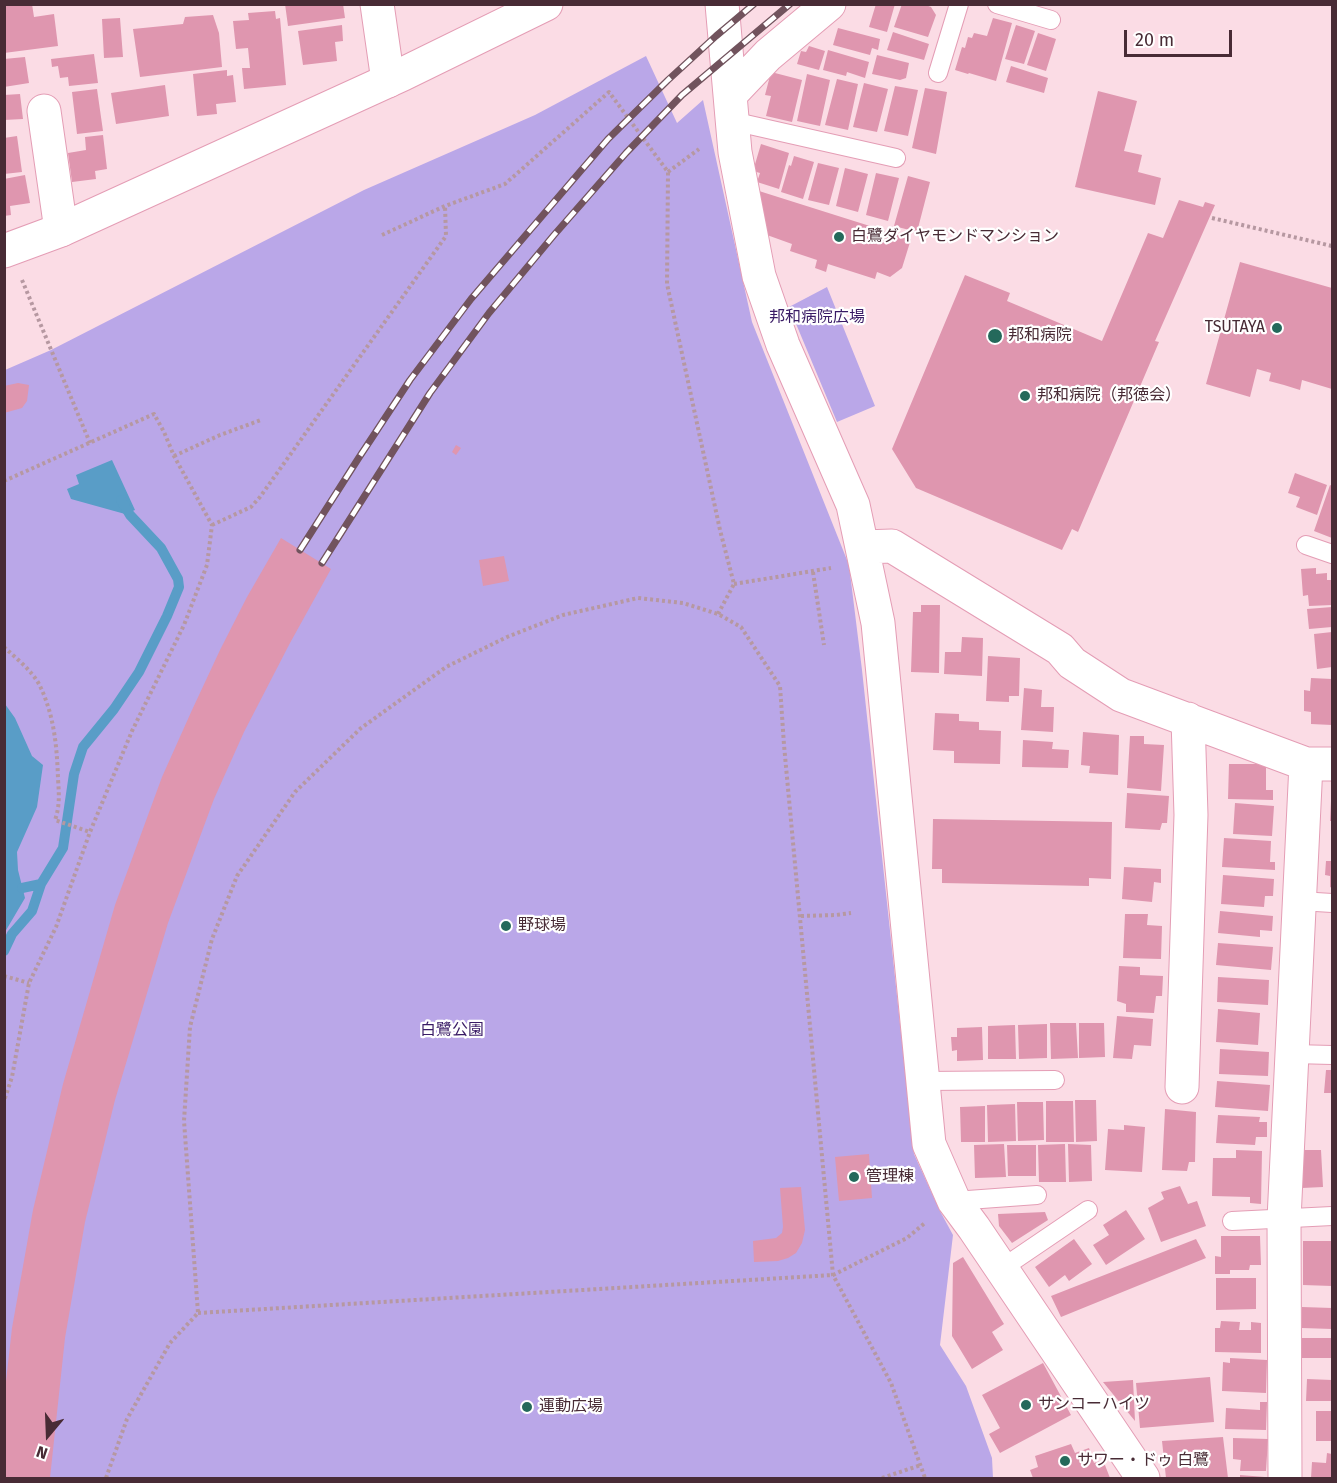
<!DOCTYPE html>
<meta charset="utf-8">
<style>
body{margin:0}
#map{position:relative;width:1337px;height:1483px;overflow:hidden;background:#fbdce5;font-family:"Fira Sans",sans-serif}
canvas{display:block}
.frame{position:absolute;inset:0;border:6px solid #482b35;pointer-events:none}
.north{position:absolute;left:18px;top:1405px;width:60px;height:60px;-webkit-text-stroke:4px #fff;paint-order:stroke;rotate:199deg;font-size:16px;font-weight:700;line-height:24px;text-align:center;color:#482b35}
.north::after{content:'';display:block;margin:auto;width:21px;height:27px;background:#482b35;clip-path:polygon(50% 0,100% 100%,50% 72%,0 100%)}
.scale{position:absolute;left:1124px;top:30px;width:108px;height:27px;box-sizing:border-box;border:3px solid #482b35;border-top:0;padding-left:8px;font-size:18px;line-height:21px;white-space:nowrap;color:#482b35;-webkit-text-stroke:4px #fff;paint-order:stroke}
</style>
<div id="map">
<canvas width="1337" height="1483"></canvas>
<div class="frame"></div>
<div class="north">N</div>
<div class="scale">20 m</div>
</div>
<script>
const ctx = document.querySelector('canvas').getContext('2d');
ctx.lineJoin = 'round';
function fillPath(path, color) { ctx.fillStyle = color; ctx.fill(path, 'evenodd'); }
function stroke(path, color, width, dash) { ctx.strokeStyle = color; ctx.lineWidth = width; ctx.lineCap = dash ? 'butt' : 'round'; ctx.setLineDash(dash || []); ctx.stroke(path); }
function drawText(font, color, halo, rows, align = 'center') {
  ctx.font = font + ' "Fira Sans","Noto Sans JP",sans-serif'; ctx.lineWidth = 4.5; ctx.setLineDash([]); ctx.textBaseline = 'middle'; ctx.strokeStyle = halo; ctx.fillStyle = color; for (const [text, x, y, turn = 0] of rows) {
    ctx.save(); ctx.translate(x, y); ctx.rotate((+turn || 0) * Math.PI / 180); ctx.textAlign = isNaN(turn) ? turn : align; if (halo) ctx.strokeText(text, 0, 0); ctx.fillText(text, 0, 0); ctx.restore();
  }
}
fillPath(new Path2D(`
 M646,56L677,123L703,100L752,322L849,565L862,670L914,1154L940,1211L953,1235L940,1345L966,1386L992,1458L993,1478H5V370L51,350L364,190L535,115Z
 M827,287L875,406L837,422L789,307Z`), '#baa7e8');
fillPath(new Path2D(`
 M112,460L135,510L125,514L71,499L67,489L79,484L76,475Z
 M5,704L15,718L32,756L43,765L37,807L17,852L18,870L25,898L5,932Z`), '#599dc7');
stroke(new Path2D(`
 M22,888L41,884L63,848L74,774L83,747L114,709L139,672L167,616L179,587L178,579L161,548L130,515L121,500
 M4,951L12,934L32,911L41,884`), '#599dc7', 10);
fillPath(new Path2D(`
 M14,4H32L34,17L54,14L58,46L4,53V6Z
 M285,4H343L345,18L288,26Z
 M876,4H895L887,32L869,27Z
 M902,4H923L931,7L936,15L928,37L894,27Z
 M275,11L276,19L280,18L286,85L244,89L242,68H250L248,48L236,49L233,21L249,20L248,13Z
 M213,15L219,33L222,67L140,77L133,29L183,24L185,17Z
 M120,18L123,57L104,58L102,19Z
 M993,18L1012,23L996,81L969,73L968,74L955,70L962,47L965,48L968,37L972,38L974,33L987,36Z
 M342,25L343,41L335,42L337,61L303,65L298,31Z
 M1016,25L1035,31L1024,64L1005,59Z
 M838,28L880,39L878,50L872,48L870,55L833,45Z
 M893,32L929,44L924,60L887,50Z
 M1038,33L1056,39L1046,71L1027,65Z
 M809,46L825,51L819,70L797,64L801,51L806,52Z
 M828,50L869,62L865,78L847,72L846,76L823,70Z
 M94,54L98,83L69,86L68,77L60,78L58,66L52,67L51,59Z
 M877,55L909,63L906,78L900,80L872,74Z
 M25,57L29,83L4,87V59Z
 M1011,66L1048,78L1044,93L1006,82Z
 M227,70V76L233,75L236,102L216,104L217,114L197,116L193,74Z
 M771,72L802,80L792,122L766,116L771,96L765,95Z
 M807,74L830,80L820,126L797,121Z
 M837,79L858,84L848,130L825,125Z
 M864,83L888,89L877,132L853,127Z
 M165,85L169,116L116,124L111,93Z
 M895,86L918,90L908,136L884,131Z
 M925,88L947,92L936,154L912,148Z
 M97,89L103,131L77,134L72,92Z
 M1098,91L1137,101L1124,151L1142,155L1138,172L1161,178L1155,205L1075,187Z
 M20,94L23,119L4,120V95Z
 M103,135L107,169L95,171L96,179L72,182L68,153L86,150L85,137Z
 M17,136L22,172L4,174V138Z
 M761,144L789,153L779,189L757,182L760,173L753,171Z
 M794,156L814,162L803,199L781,192L789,165L791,166Z
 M818,163L839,168L829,205L808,200Z
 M845,168L868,174L858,212L836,206Z
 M876,173L899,178L888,221L866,215Z
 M25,175L30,203L10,206L11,215L4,216V179Z
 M908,176L930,182L917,232L894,226Z
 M759,191L911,239L902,268L890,277L877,272L875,279L828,264L826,272L815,268L817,260L790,251L792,244L767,235Z
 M1179,200L1203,207L1205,202L1215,205L1155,341L1159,342L1078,532L1072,529L1062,550L916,488L892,449L965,275L1010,293L1007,301L1102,341L1148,233L1163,238Z
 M1240,262L1332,288V389L1302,380L1300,390L1284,385L1269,381L1271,373L1257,369L1250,397L1206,384Z
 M18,383L29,385L27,401L22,408L4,413V386Z
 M456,445L461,448L456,455L452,452Z
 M1295,473L1327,485L1317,515L1296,507L1300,497L1288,493Z
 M1330,485L1332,486V538L1314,531Z
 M281,538L331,569L290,643L244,732L214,799L168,923L115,1100L85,1222L65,1338L50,1478H4V1399L12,1328L33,1210L63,1084L115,905L162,777L192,710L220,650L247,597Z
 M504,556L509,581L483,586L479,560Z
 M1316,568V574L1327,573V580H1332V605L1309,606L1308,595L1303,596L1301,569Z
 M921,605H940L939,673L911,672L913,612H921Z
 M1332,607V627L1309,629L1307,609Z
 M1332,632V667L1317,669L1314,634Z
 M962,637L983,638L982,676L944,674L945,652H961Z
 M988,656L1020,658L1019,696H1009V702L986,701Z
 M1311,678L1332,679V725L1311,724V712L1304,711V690L1310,691Z
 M1024,688L1042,690L1041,707H1054L1053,732L1021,730Z
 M935,713L959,714V721L979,722V730L1001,731L1000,764L954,763V751L933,750Z
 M1083,732L1119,735L1118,775L1089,773L1090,766L1081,765Z
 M1130,736H1144V744L1164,745L1161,791L1127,788Z
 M1023,740L1053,742L1052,749L1069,750L1068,768L1022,767Z
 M1229,764H1266V790H1273V800L1228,799Z
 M1127,793L1169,796L1167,823H1162L1160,830L1125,828Z
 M1331,801H1332V821H1330Z
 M1235,803L1274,806L1272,836L1233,834Z
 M933,819L1112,822L1111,879L1089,878V886L942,883V869H932Z
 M1224,838L1271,841L1270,862H1275V870L1222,867Z
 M1326,861H1332V888L1330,887V876L1325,875Z
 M1124,867L1161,869V883L1154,882L1152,902L1122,899Z
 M1223,875L1274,879L1273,896H1265L1264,907L1221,904Z
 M1220,911L1273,916L1272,931L1260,930V937L1218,933Z
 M1125,914H1148L1147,925L1162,926L1161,959L1123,958Z
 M1218,943L1273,947L1271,970L1216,965Z
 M1119,966L1140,967V975L1163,976L1162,996H1156L1154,1013L1126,1012V1004L1117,1001Z
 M1218,977L1269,980L1268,1005L1217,1002Z
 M1218,1009L1260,1013L1258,1045L1216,1042Z
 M1117,1016L1153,1019L1151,1046L1134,1045L1132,1059L1113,1058Z
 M1050,1023H1076L1078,1058L1051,1059Z
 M1079,1023H1104L1105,1057L1079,1058Z
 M1047,1024V1058L1019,1059L1018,1025Z
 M1015,1025L1016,1059H988V1026Z
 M982,1027L983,1060L957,1061V1050L952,1051L951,1037H957V1028Z
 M1220,1049L1269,1052L1268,1076L1219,1074Z
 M1326,1070H1332V1093H1324Z
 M1217,1081L1270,1085L1268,1111L1215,1107Z
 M1075,1100H1096L1097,1141L1076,1142Z
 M1046,1101H1073L1074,1142H1046Z
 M1017,1102H1043L1044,1140L1018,1141Z
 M1015,1104L1016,1141L988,1142L987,1105Z
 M985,1106V1142H961L960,1107Z
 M1165,1109L1196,1112L1195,1162H1189L1187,1171L1162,1170Z
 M1218,1115L1260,1117L1259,1122H1267V1137H1256L1255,1145L1216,1143Z
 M1124,1125L1145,1127L1142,1172L1105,1170L1108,1129L1124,1130Z
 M1004,1144L1006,1177L975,1178L974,1145Z
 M1065,1144L1066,1182H1039L1038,1145Z
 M1068,1144L1091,1145L1092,1181L1069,1182Z
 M1007,1145H1036V1176H1008Z
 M1236,1150L1262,1151L1261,1204L1250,1203V1197L1212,1196L1213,1158H1236Z
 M1300,1150H1321L1323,1187L1302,1188Z
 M869,1154L872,1198L839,1201L835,1157Z
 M1180,1186L1188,1204L1197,1201L1206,1226L1161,1242L1148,1208L1164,1199L1161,1192Z
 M801,1187L805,1230L802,1243L796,1253L788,1258L778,1261L754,1262L753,1241L776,1238L782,1233L783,1227L780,1188Z
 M1126,1210L1145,1239L1106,1265L1093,1245L1109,1235L1103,1225Z
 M1045,1212L1048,1220L1012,1243L999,1226L998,1214Z
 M1221,1236H1260L1261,1265H1250L1249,1270H1230V1274H1215V1256L1221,1257Z
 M1074,1239L1092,1264L1069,1281L1065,1275L1049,1287L1035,1267Z
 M1196,1239L1206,1258L1061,1317L1051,1296Z
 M1303,1241H1332V1286L1303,1285Z
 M963,1257L1004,1324L992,1332L1003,1350L972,1369L952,1336L953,1263Z
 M1216,1278H1256V1309L1216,1310Z
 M1302,1307L1332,1308V1329L1302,1328Z
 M1221,1321L1240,1322L1239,1330H1251V1322L1261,1323V1353L1215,1352V1328H1220Z
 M1302,1338H1332V1358H1301Z
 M1230,1358L1267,1360L1266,1393L1222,1391L1223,1362L1230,1363Z
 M1043,1363L1071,1415L1000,1453L989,1434L1000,1428L982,1395Z
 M1210,1377L1214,1422L1140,1428L1136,1383Z
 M1307,1379L1332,1380V1401H1306Z
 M1133,1380L1135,1421L1103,1382Z
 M1260,1402H1267L1266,1430L1225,1429L1226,1408L1260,1410Z
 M1316,1411H1332V1441H1316Z
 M1223,1437L1228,1478H1166L1162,1441Z
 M1233,1438L1268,1439L1266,1471H1240L1241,1460L1233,1459Z
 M1071,1444L1075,1453L1089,1448L1094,1463L1103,1460L1110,1478H1033L1030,1470L1038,1467L1035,1456Z
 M1327,1453L1332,1454V1478H1311L1312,1462L1326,1463Z
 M1240,1475L1265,1477V1478H1240Z`), '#df96af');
const lane = new Path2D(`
 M997,4L1051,20
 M938,73L959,4
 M732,121L896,158
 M1306,545L1332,554
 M1300,901L1332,903
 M1293,1054L1332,1055
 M923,1081L1055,1080
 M954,1201L1037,1195
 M1232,1221L1332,1216
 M1001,1269L1088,1210`);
const street = new Path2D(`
 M377,4L388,81
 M722,4L735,152L759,276L783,345L853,505L878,623L929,1144L954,1201L974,1228L1143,1478
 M730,95L768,55L829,4
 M44,111L61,230
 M863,547L892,546L1060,649L1072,663L1121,695L1306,764
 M1182,1087L1191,815L1188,719
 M1285,1478L1284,1219L1306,764H1332`);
const secondary = new Path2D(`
 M4,251L61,230L403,74L546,4`);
stroke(lane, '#e49db5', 20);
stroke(street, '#e49db5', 35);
stroke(secondary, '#e49db5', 35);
stroke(new Path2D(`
 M668,172L699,149
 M1212,218L1332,246
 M382,235L445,206L505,184L609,92L668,172L667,284L720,530L734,584L718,614
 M22,280L90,443
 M174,456L220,435L261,420
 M4,481L154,414L164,432L174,456L212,525L207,565L184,625L132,731L90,832L56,927L29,983L12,1077L4,1101
 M212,525L251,507L260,497L446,236L445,206
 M813,572L824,645
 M734,584L831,568
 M4,647C16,658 31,670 39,684C54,714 57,746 58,779C59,793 60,806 55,820L90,832
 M801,916L836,915L851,913
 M4,976L29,983
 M198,1313L833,1275L907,1238L926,1222
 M106,1478L127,1419L170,1343L198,1313L184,1121L190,1027L212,939L237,876L295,792L361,728L446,667L507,637L563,615L638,598L683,603L718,614L741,627L780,686L784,745L833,1275L891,1383L925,1478
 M882,1478L921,1465`), '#b698a1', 4, [3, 3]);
stroke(lane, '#fff', 18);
stroke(street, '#fff', 33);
stroke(secondary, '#fff', 33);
const rail = new Path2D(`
 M300,550L358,459L410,380L471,299L608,139L668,80L716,36L754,4
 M322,563L430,393L489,313L554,235L626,153L682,95L790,4`);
stroke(rail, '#71535d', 7);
stroke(rail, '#fff', 4.5, [14]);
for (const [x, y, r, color] of [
 [839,237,6,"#24695b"],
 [1277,328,6,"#24695b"],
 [995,336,8,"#24695b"],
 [1025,396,6,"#24695b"],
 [506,926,6,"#24695b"],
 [854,1177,6,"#24695b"],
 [1026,1405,6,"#24695b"],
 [527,1407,6,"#24695b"],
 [1065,1461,6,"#24695b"]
]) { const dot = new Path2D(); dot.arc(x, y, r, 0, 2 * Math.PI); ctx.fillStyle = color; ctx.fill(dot); stroke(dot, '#fff', 2); }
drawText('16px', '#482b35', '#fff', [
 ["白鷺ダイヤモンドマンション",851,237],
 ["TSUTAYA",1265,328,"right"],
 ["邦和病院",1008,336],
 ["邦和病院（邦徳会）",1037,396],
 ["野球場",518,926],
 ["管理棟",866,1177],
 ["サンコーハイツ",1038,1405],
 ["運動広場",539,1407],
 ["サワー・ドゥ 白鷺",1077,1461]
], 'left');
drawText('16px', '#391b65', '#fff', [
 ["邦和病院広場",817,318],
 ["白鷺公園",452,1031]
]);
</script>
